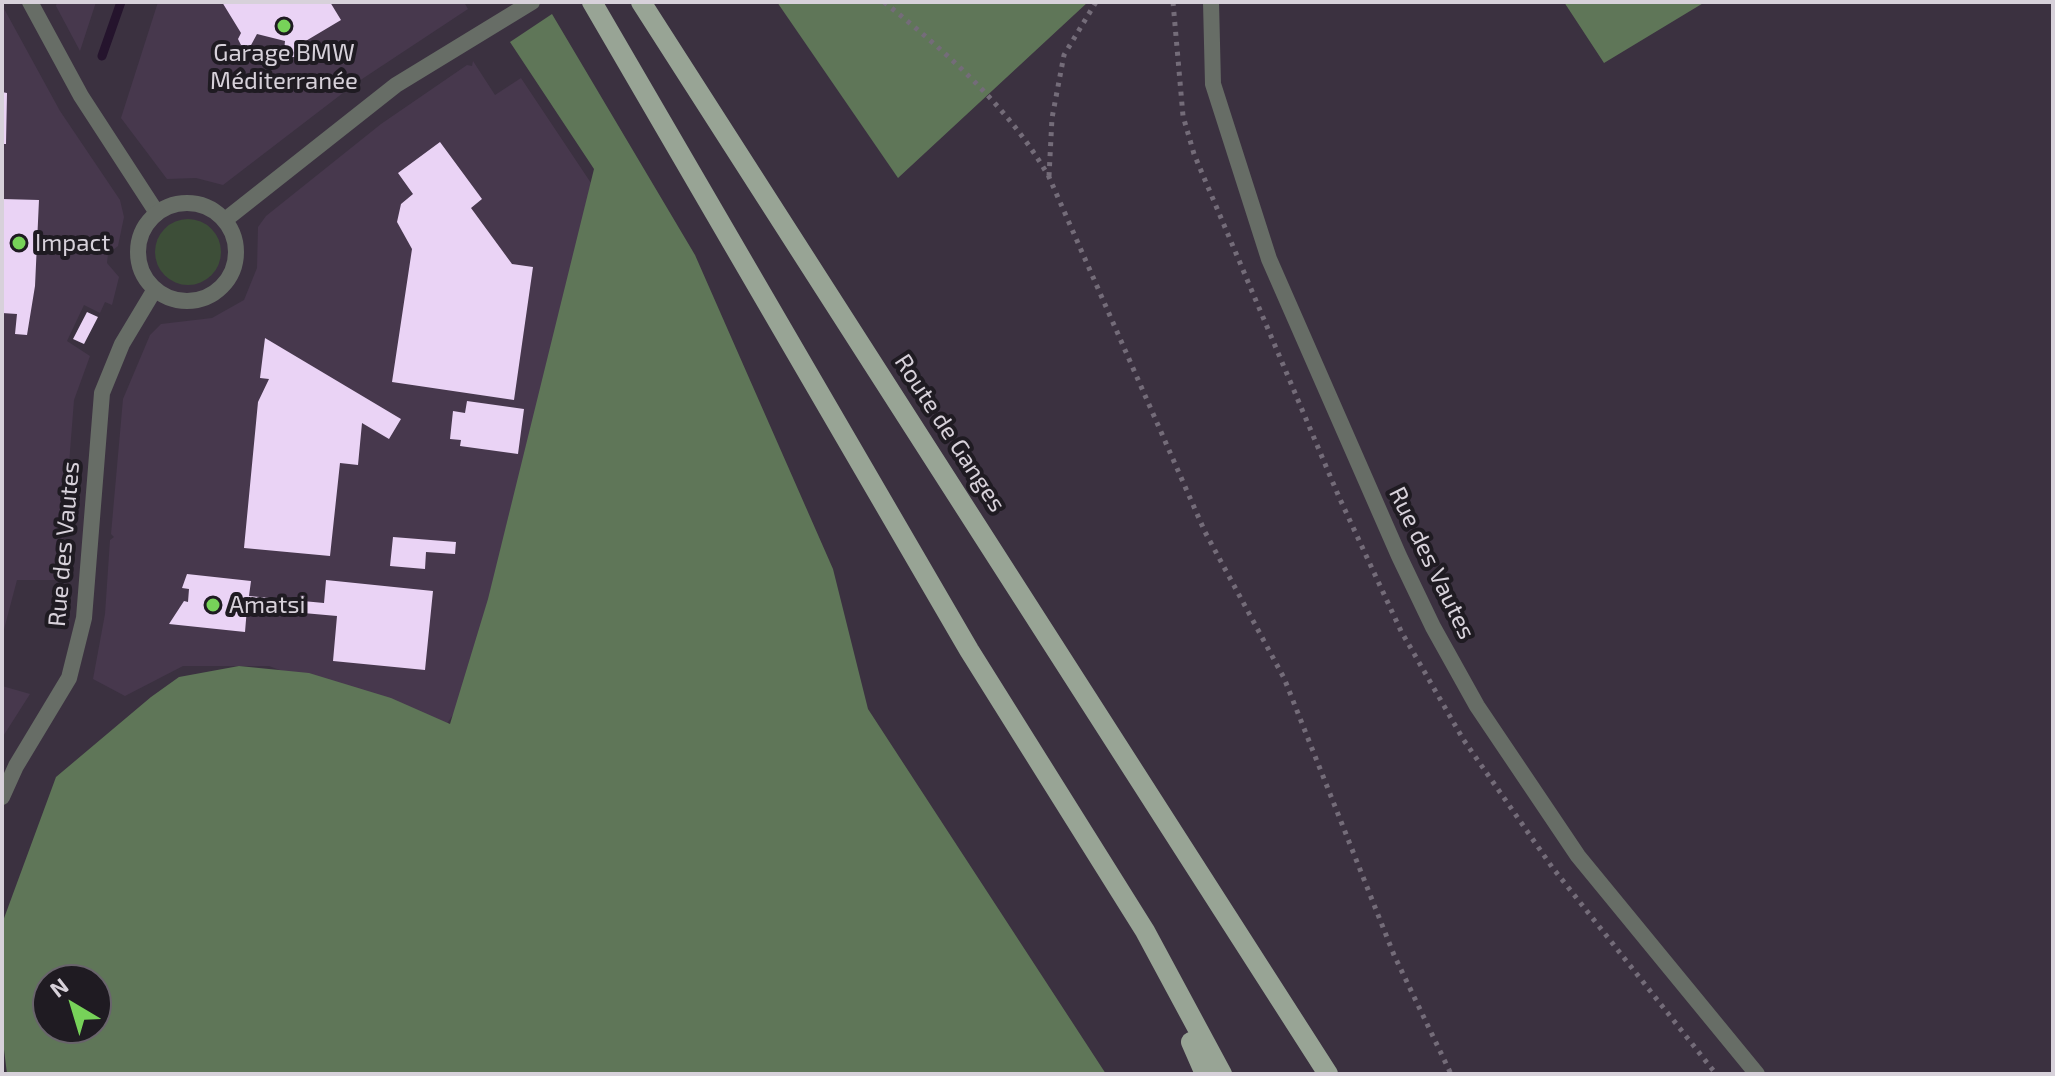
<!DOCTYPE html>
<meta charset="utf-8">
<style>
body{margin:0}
#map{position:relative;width:2055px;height:1076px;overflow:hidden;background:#3b3140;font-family:"Exo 2",sans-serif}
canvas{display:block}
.frame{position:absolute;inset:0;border:4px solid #d7d1da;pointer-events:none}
.north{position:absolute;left:32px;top:964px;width:80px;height:80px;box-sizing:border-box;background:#1f1b22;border:2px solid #69646c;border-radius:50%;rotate:322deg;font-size:22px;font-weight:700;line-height:32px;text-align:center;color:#d7d1da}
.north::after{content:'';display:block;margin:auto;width:28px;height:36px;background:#77d259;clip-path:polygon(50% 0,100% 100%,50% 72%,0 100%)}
</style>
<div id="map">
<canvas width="2055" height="1076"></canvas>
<div class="frame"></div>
<div class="north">N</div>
</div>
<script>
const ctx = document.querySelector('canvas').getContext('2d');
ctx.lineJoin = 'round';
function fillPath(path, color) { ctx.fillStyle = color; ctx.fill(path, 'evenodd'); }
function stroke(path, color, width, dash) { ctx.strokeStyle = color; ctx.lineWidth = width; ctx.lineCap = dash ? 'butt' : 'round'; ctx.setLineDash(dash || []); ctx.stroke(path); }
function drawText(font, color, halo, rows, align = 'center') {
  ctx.font = font + ' "Exo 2",sans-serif'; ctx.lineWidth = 8; ctx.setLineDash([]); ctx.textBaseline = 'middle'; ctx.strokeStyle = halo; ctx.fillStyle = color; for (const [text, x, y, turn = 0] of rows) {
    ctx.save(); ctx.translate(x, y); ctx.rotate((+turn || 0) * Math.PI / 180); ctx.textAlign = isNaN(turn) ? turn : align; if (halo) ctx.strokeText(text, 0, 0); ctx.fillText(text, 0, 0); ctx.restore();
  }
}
fillPath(new Path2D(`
 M57,2H96L80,51L56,6Z
 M158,2H464L468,9L356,83L223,185L196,178L167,179L121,118Z
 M2,5L60,111L120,200L124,217L118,246L108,254L107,263L119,277L112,305L105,302L100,313L84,305L67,341L90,356L74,400L60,580H17L2,637Z
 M473,61L495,95L521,78L591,183L473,685L442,731L269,666H183L125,696L93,679L105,614L110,540L114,537L111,534L123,399L150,335L161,324L212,318L244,300L257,268L258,227L266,216L381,124L467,65L472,66Z
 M2,686L30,694L2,738Z`), '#47384d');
fillPath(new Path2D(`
 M155 252a33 33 0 1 1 66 0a33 33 0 1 1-66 0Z`), '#3d4e38');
fillPath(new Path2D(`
 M777,2H1088L898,178Z
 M1564,2H1705L1604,63Z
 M552,14L695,255L833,569L868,709L1106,1074H7L2,1033L3,921L56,777L151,697L179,677L239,666L309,673L391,698L450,724L488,599L594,169L510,42ZM48,980H96V1028H48Z`), '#5f7658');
stroke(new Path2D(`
 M102,56L121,2`), '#25142d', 9);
fillPath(new Path2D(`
 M222,2H330L341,20L299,45L296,57H289L284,51L285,41L257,34L250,47L241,45L238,39L241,33Z
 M2,92L7,93L6,144H2Z
 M440,142L482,199L471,208L512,264L533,267L514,400L392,382L412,249L397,222L401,204L413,194L398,173Z
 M2,199L39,200L35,286L27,335L15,334L17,314L2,313Z
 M87,312L98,317L84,344L73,339Z
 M265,338L401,419L389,439L362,423L358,465L340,463L330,556L244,548L258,402L269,379L260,378Z
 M467,401L524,409L518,454L460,446L461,440L450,439L453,411L465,413Z
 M393,537L456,542L455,554L426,552L425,569L390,566Z
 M187,574L251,581L249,596L324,603L326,580L433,591L425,670L333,661L337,616L247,608L245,632L169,624L184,601L188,602L189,589L182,588Z`), '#ead3f5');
stroke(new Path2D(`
 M884,2C946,52 1009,107 1049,177L1205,532L1284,678L1394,955L1451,1074
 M1173,2L1183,116L1194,154L1339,497L1401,631L1463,739L1552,867L1716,1074
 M1049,176L1052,118L1064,55L1096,2`), '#746c79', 5, [4, 6]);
stroke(new Path2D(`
 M30,2L81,96L157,213`), '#676d66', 16);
stroke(new Path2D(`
 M1211,2L1213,84L1269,259L1399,556L1433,627L1477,706L1578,856L1757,1074
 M138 252a49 49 0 1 1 98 0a49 49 0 1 1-98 0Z
 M225,220L396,85L532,2
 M2,797L16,766L69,678L84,618L102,393L122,344L155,289`), '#676d66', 16);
stroke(new Path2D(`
 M592,2L969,650L1145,931L1222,1074
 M641,2L1328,1074
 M1191,1042L1205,1074`), '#98a495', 20);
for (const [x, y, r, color] of [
 [284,26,8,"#77d259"],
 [19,243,8,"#77d259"],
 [213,605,8,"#77d259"]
]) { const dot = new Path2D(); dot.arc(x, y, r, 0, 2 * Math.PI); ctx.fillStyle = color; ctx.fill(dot); stroke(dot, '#1f1b22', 3); }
drawText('24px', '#d7d1da', '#1f1b22', [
 ["Garage BMW",284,53,"center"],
 ["Méditerranée",284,81,"center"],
 ["Impact",35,243],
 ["Amatsi",229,605]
], 'left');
drawText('24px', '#d7d1da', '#1f1b22', [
 ["Route de Ganges",950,433,57],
 ["Rue des Vautes",64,544,-85],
 ["Rue des Vautes",1432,563,64]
]);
</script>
